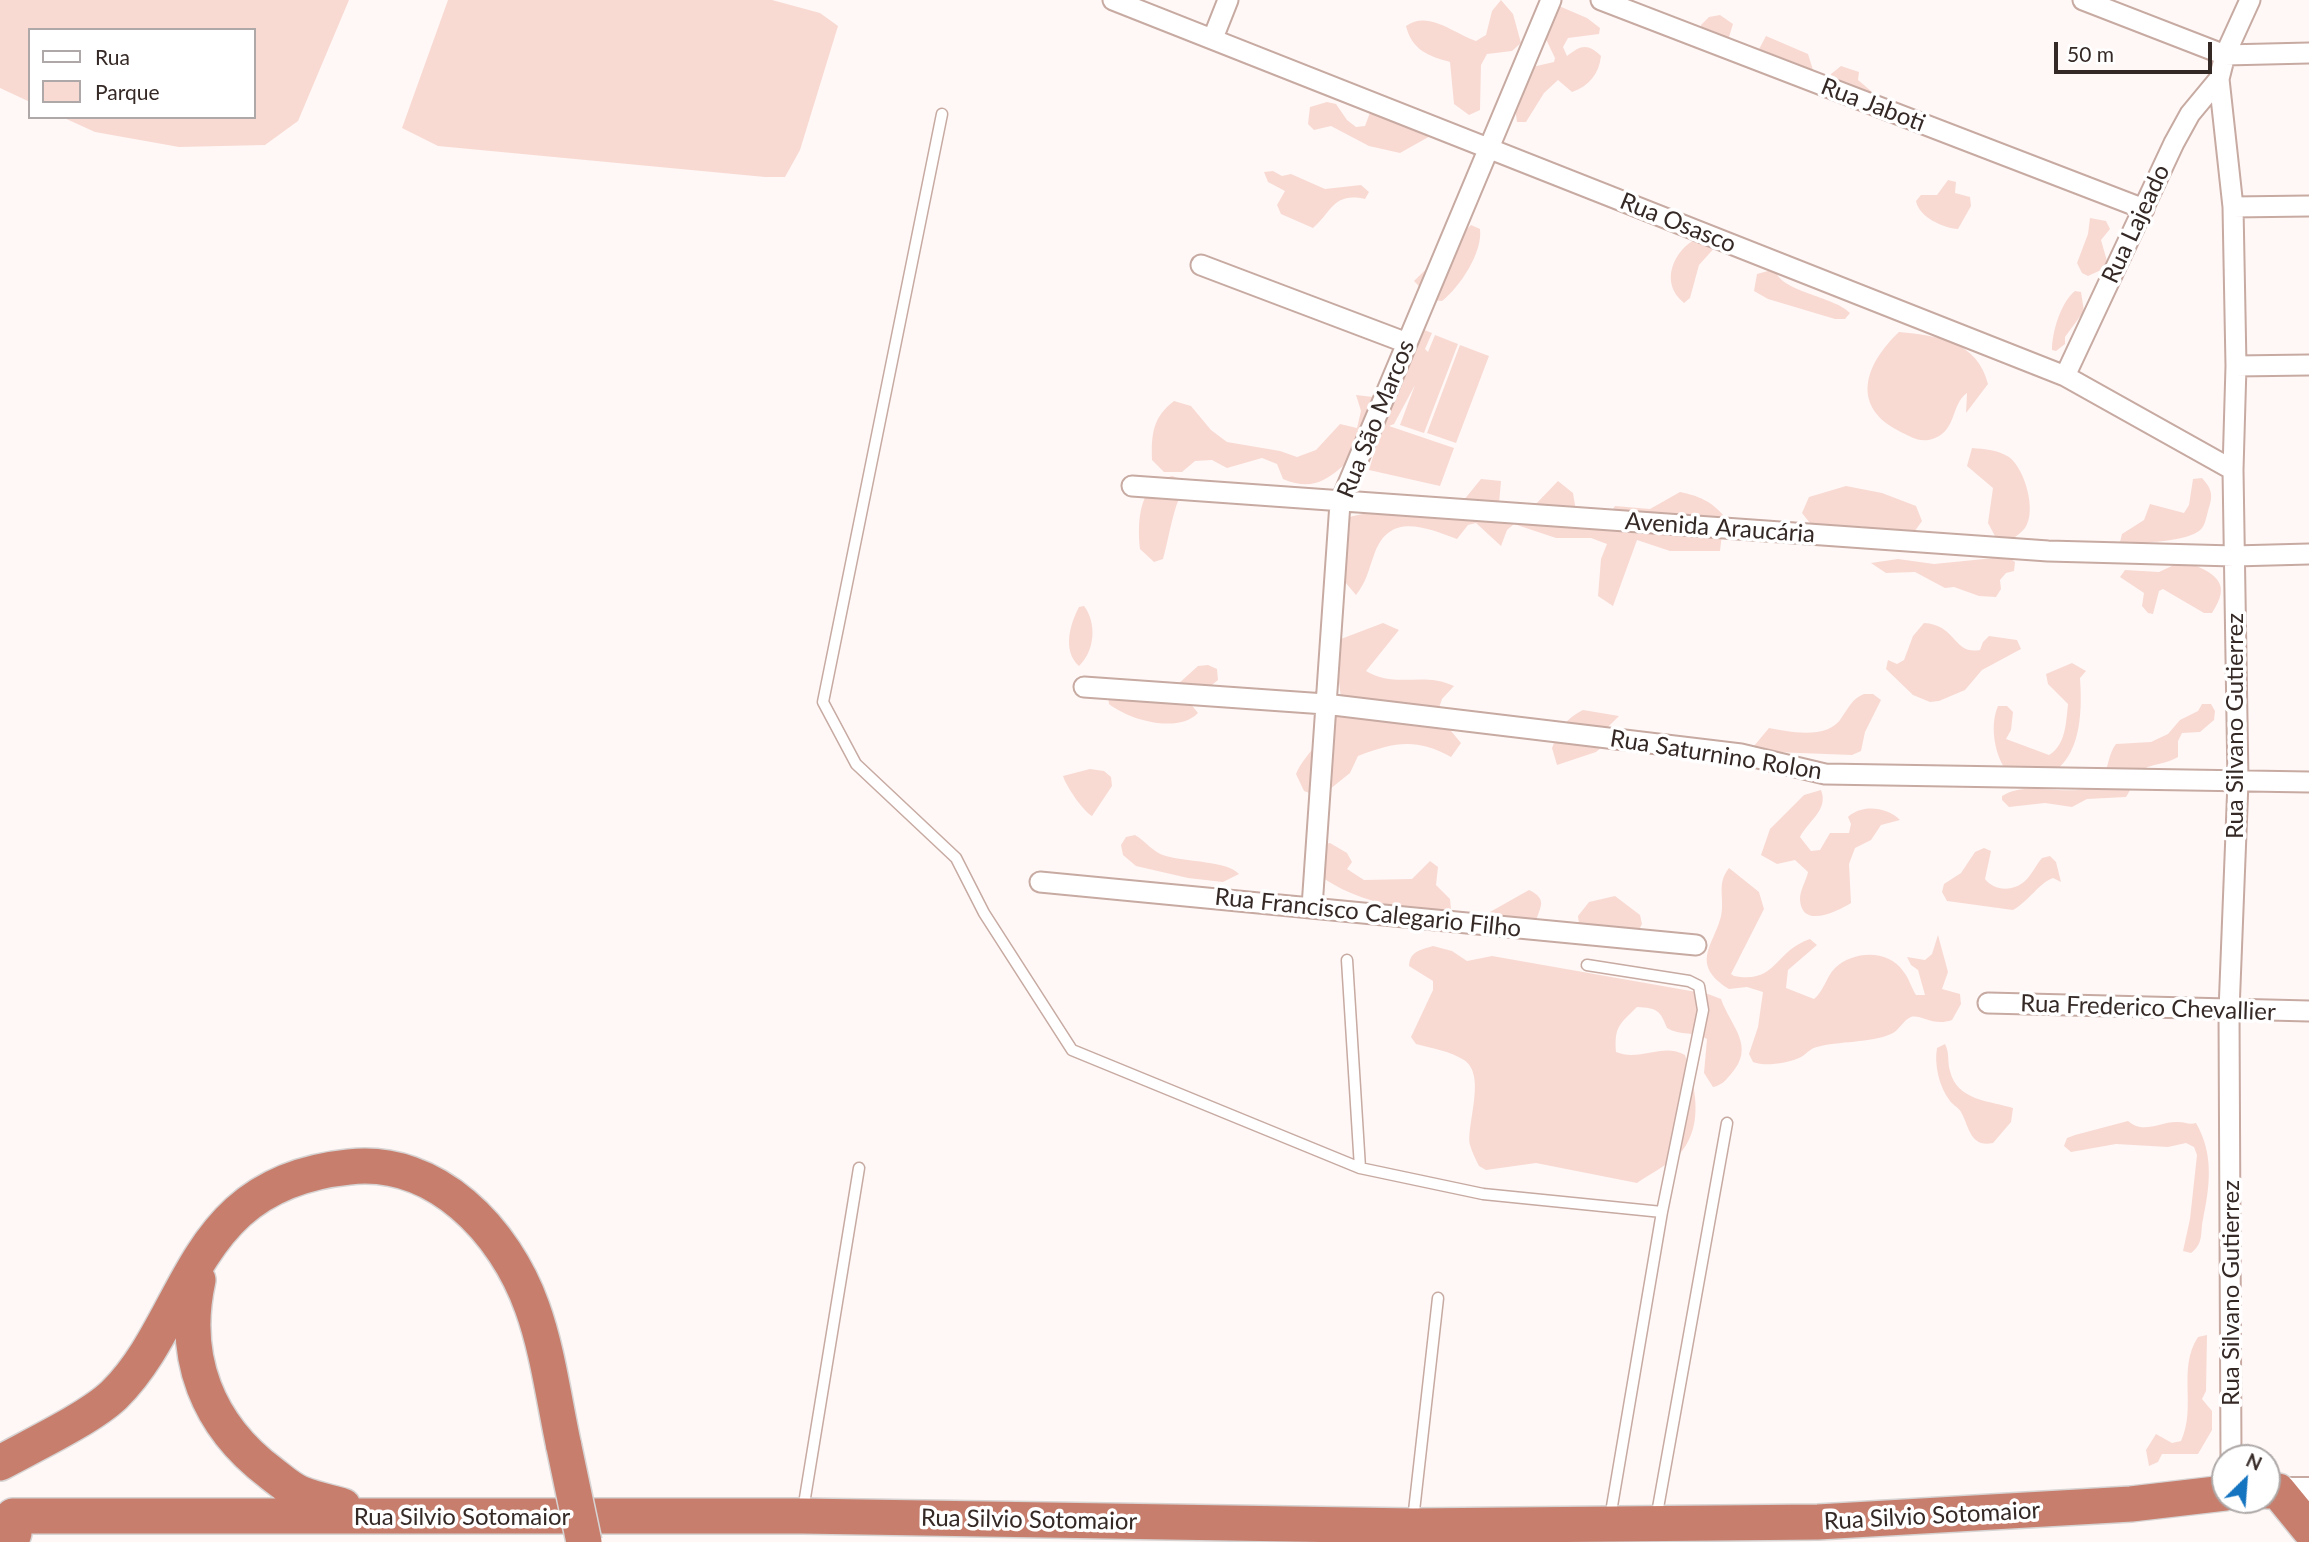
<!DOCTYPE html>
<meta charset="utf-8">
<style>
body{margin:0}
#map{position:relative;width:2309px;height:1542px;overflow:hidden;background:#fff8f6;font-family:Lato,sans-serif}
canvas{display:block}
.legend{position:absolute;left:28px;top:28px;width:228px;height:91px;box-sizing:border-box;background:#fff;border:2px solid #aea9a8;margin:0;padding:9px 12px;list-style:none;font-size:21px;color:#352926}
.legend li{display:flex;align-items:center;gap:14px;height:35px}
.legend b{width:35px;border:2px solid #aea9a8}
.north{position:absolute;left:2211px;top:1444px;width:70px;height:70px;box-sizing:border-box;background:#fff;border:2px solid #aea9a8;border-radius:50%;rotate:25deg;font-size:19px;font-weight:700;line-height:28px;text-align:center;color:#352926}
.north::after{content:'';display:block;margin:auto;width:24px;height:32px;background:#1574c0;clip-path:polygon(50% 0,100% 100%,50% 72%,0 100%)}
.scale{position:absolute;left:2054px;top:42px;width:158px;height:32px;box-sizing:border-box;border:4px solid #352926;border-top:0;padding-left:9px;font-size:21px;line-height:24px;white-space:nowrap;color:#352926;-webkit-text-stroke:5px #fff;paint-order:stroke}
</style>
<div id="map">
<canvas width="2309" height="1542"></canvas>
<ul class="legend">
<li><b style="height:9px;background:#fff"></b>Rua</li>
<li><b style="height:19px;background:#f8dad3"></b>Parque</li>
</ul>
<div class="north">N</div>
<div class="scale">50 m</div>
</div>
<script>
const ctx = document.querySelector('canvas').getContext('2d');
ctx.lineJoin = 'round';
function fillPath(path, color) { ctx.fillStyle = color; ctx.fill(path, 'evenodd'); }
function stroke(path, color, width, dash) { ctx.strokeStyle = color; ctx.lineWidth = width; ctx.lineCap = dash ? 'butt' : 'round'; ctx.setLineDash(dash || []); ctx.stroke(path); }
function drawText(font, color, halo, rows, align = 'center') {
  ctx.font = font + ' Lato,sans-serif'; ctx.lineWidth = 7; ctx.setLineDash([]); ctx.textBaseline = 'middle'; ctx.strokeStyle = halo; ctx.fillStyle = color; for (const [text, x, y, turn = 0] of rows) {
    ctx.save(); ctx.translate(x, y); ctx.rotate((+turn || 0) * Math.PI / 180); ctx.textAlign = isNaN(turn) ? turn : align; if (halo) ctx.strokeText(text, 0, 0); ctx.fillText(text, 0, 0); ctx.restore();
  }
}
fillPath(new Path2D(`
 M0,0H349L298,121L265,145L179,147L95,132L62,117H254V30H30V102L0,88Z
 M448,0H772L820,13L838,26L800,150L785,177H765L438,146L402,128Z
 M1501,0L1513,14L1521,43L1512,51L1487,54L1481,65L1480,110L1469,115L1454,104L1450,62C1428,56 1412,50 1406,26C1429,10 1454,34 1476,41L1486,35L1492,11Z
 M1559,6L1587,18L1600,28L1599,34L1568,38L1563,47L1567,56C1581,45 1588,43 1601,56C1599,74 1589,86 1572,92L1558,80L1544,93L1526,122H1517L1515,108L1528,68L1554,62L1555,58L1543,33Z
 M1720,15L1733,24L1729,37L1719,40L1703,33L1701,25L1709,17Z
 M1766,36L1808,54L1813,70L1804,75L1757,53Z
 M1841,66L1859,72L1858,80L1871,91V97L1831,85V74Z
 M1327,102L1336,104L1347,120L1356,127L1365,126L1371,110L1432,135L1400,153L1369,146L1331,126L1314,130L1308,124L1310,107Z
 M1273,171L1282,176L1291,174L1325,189L1361,185L1369,192L1365,199C1333,192 1332,212 1313,228L1281,214L1277,205L1285,191L1268,182L1264,172Z
 M1948,180L1956,182L1955,193L1970,197L1971,206L1958,229C1943,228 1919,217 1916,201L1921,195H1937Z
 M2090,218L2106,221L2110,229L2101,240L2107,261L2101,270L2088,276L2082,273L2077,263L2088,234Z
 M1471,225L1480,229C1483,252 1460,287 1442,301L1432,300L1414,281Z
 M1697,238L1717,245L1699,265L1690,298L1684,303C1659,283 1673,251 1697,238Z
 M1775,269C1779,292 1834,296 1850,313L1845,319H1835L1768,299L1754,291L1757,274Z
 M2075,291L2081,292L2084,311L2065,337V344L2056,351L2052,350C2052,332 2061,302 2075,291Z
 M1419,328L1432,333L1425,349L1428,352L1435,335L1458,344L1424,433L1400,425L1415,385L1394,424L1389,426L1454,448L1440,486L1369,470L1377,443C1337,461 1328,498 1283,479L1277,464L1262,458L1227,468L1212,460L1195,461L1182,472H1164L1152,460C1151,434 1153,417 1174,401L1191,406L1211,430L1227,442L1280,451L1297,457L1316,450L1340,424L1357,428L1361,411L1356,395L1373,397L1386,385Z
 M1899,332C1939,336 1977,341 1988,384L1966,413L1967,393C1951,404 1957,429 1935,438C1921,444 1911,437 1899,431C1850,406 1865,364 1899,332Z
 M1460,345L1489,356L1456,443L1427,433Z
 M1972,448C1985,449 1998,450 2009,457C2025,469 2037,511 2025,528C2022,532 2016,536 2013,539L1996,538L1988,523L1993,488L1967,466Z
 M1172,476L1181,479L1184,487C1172,511 1170,534 1163,559L1154,562L1140,549C1137,520 1139,483 1172,476Z
 M2202,478C2213,490 2213,496 2208,511C2206,518 2205,527 2199,531C2184,542 2138,544 2120,542L2122,534L2144,520L2150,504L2184,513L2189,505L2193,479Z
 M1481,479L1501,481L1498,515L1533,507L1558,481L1573,493L1576,511L1605,521L1615,506L1650,509L1680,492C1699,496 1711,501 1724,516L1720,551H1670L1637,540L1613,606L1598,596L1601,559L1607,544L1591,538H1556L1514,524L1507,530L1501,546L1476,523L1468,525L1457,539C1424,527 1389,512 1374,555C1368,571 1367,581 1356,595L1345,582L1346,565L1336,520L1371,512L1388,515L1404,507L1459,506Z
 M1846,486L1882,493L1916,506L1922,521L1912,535L1877,534L1862,526L1845,533L1813,527L1802,513L1809,497Z
 M1989,554L2007,556L2015,562L2014,571L2006,573L2000,580L2001,589L1996,597L1979,596L1954,587L1945,588L1915,572L1886,573L1871,563L1898,559L1934,564L1994,558Z
 M2190,563C2218,575 2231,584 2212,613H2204L2163,589L2159,591L2153,614L2148,613L2142,606L2144,593L2120,577L2125,570L2159,572L2176,564Z
 M1084,606C1097,623 1095,651 1079,666C1062,651 1070,624 1079,607Z
 M1383,623L1399,630L1366,671C1396,689 1423,671 1454,686L1442,699L1437,714L1461,743L1451,757C1416,738 1395,742 1358,756L1350,773L1320,797L1304,791L1296,774C1305,751 1342,724 1341,701C1340,682 1335,661 1333,642Z
 M1924,623C1957,625 1953,655 1980,650L1983,642L1989,636L2017,640L2021,649L1982,670L1965,690L1939,701L1930,702L1913,695L1886,669L1888,660L1897,664L1904,660L1913,636Z
 M2072,663L2086,671L2080,678C2082,708 2082,751 2055,771L2004,767C1994,751 1990,724 1998,706H2007L2013,712L2011,730L2006,739L2049,755C2066,745 2066,722 2068,704L2048,684L2046,674Z
 M1208,665L1217,669L1218,680L1190,703L1198,713C1178,734 1129,720 1109,704L1108,695L1177,685L1198,666Z
 M1864,694H1873L1881,700L1865,732L1861,751L1852,755L1774,752L1754,746L1769,728C1790,732 1829,740 1842,717C1849,707 1852,699 1864,694Z
 M2202,704H2211L2215,711L2214,720L2200,732L2182,733L2178,741V757C2167,764 2150,764 2140,771C2133,777 2132,789 2126,797L2087,799L2072,807L2045,803L2009,807L2002,800V796C2028,778 2077,801 2098,783C2109,774 2107,755 2116,744L2151,742L2168,734L2180,720L2198,711Z
 M1583,710L1619,716L1602,733L1609,741L1596,752L1557,765L1552,748C1560,729 1565,719 1583,710Z
 M1090,769L1104,771L1111,777L1112,786L1092,816C1083,811 1066,786 1063,776Z
 M1821,790C1829,810 1808,821 1800,837L1811,851L1820,850L1830,833H1849L1851,824L1848,817C1862,804 1887,807 1900,820L1881,825L1871,840L1855,848L1849,864L1851,903C1838,911 1801,930 1800,899C1800,890 1806,881 1808,872L1795,860L1777,864L1761,855L1770,829L1804,795Z
 M1135,835C1146,841 1153,853 1166,856C1186,862 1228,861 1239,874L1223,882L1188,878L1136,866L1123,855L1121,845L1126,837Z
 M1330,843L1347,853L1352,862L1347,869L1364,880L1412,879L1430,861L1438,867L1436,885L1450,899L1451,909L1442,913C1397,907 1359,903 1320,876V845Z
 M1984,848L1991,851L1985,879C1994,891 2013,892 2025,881C2031,876 2036,865 2042,858L2050,856L2056,862L2061,882L2053,878C2040,882 2029,901 2013,910L1947,901L1942,892L1944,884L1961,873L1975,852Z
 M1729,868L1759,892L1764,909L1731,974L1734,976C1777,984 1773,952 1810,939L1817,945L1788,970L1786,988L1814,999C1824,991 1826,977 1835,968C1853,951 1888,949 1903,971C1909,978 1911,987 1916,995H1925L1918,970L1911,965L1907,957L1925,960L1932,954L1938,935L1948,972L1942,989L1960,994L1961,1004L1952,1020C1933,1027 1921,1014 1911,1017C1903,1020 1899,1031 1891,1034C1871,1043 1838,1041 1817,1047C1810,1048 1806,1055 1799,1058C1787,1063 1765,1067 1753,1062L1749,1054L1758,1027L1763,992L1747,987L1729,989C1689,964 1714,945 1721,916C1725,898 1716,884 1729,868Z
 M1529,890C1550,900 1538,909 1535,925L1493,921L1490,912Z
 M1615,896L1640,915L1642,924L1638,932L1579,924L1578,916L1589,902Z
 M1433,946L1452,951L1467,961L1492,956L1708,994L1721,999C1731,1027 1756,1046 1731,1074C1725,1081 1722,1085 1713,1087L1704,1073L1707,1039C1695,1031 1680,1036 1667,1028C1660,1010 1657,1008 1637,1007C1620,1024 1614,1026 1616,1052C1640,1062 1663,1042 1685,1055C1695,1085 1704,1123 1682,1151C1672,1163 1651,1173 1637,1183L1536,1163L1486,1170L1479,1166C1476,1160 1472,1152 1470,1145C1466,1125 1487,1075 1464,1060C1450,1051 1431,1048 1416,1044L1411,1037L1433,990V981L1409,966C1410,951 1420,950 1433,946Z
 M1945,1044C1950,1054 1947,1061 1950,1071C1957,1101 1991,1101 2013,1108L2011,1122L1993,1143C1970,1148 1969,1126 1961,1112C1959,1108 1953,1105 1950,1101C1939,1087 1934,1064 1937,1048Z
 M2128,1121C2144,1135 2160,1121 2178,1122C2185,1122 2189,1125 2196,1123C2214,1154 2210,1186 2203,1219C2200,1234 2204,1243 2191,1253L2183,1251L2190,1219L2197,1155L2194,1147L2186,1143L2168,1147L2116,1144L2071,1152L2064,1146L2067,1138L2075,1135Z
 M2207,1335L2206,1391L2202,1399L2212,1411V1430L2198,1454H2162L2158,1462L2149,1466L2146,1450L2156,1434L2172,1443L2181,1441C2197,1407 2177,1369 2198,1337Z`), '#f8dad3');
const lane = new Path2D(`
 M942,114L823,702L856,764L956,858L984,913L1072,1050L1360,1168L1483,1194L1662,1212
 M1347,960L1360,1168
 M1587,965L1689,981L1699,986L1703,1010L1662,1212L1610,1518
 M803,1510L859,1168
 M1656,1519L1727,1123
 M1413,1520L1438,1298`);
const street = new Path2D(`
 M1113,0L2065,376L2233,470
 M1601,0L2144,209
 M2083,0L2225,55L2309,53
 M1213,38L1228,0
 M2233,207L2309,206
 M1201,265L1407,343
 M2236,366L2309,365
 M2065,376L2174,143L2190,114L2219,79
 M1132,486L2048,551L2234,556L2309,554
 M1084,687L1325,704L1741,754L1825,774L2309,782
 M1040,882L1696,945
 M1312,907L1340,503L1551,0
 M1988,1003L2309,1011
 M2231,1458L2229,1011L2238,782L2233,470L2236,366L2233,207L2219,79L2225,55L2250,0`);
const secondary = new Path2D(`
 M2278,1491H2309`);
const highway = new Path2D(`
 M198,1280C181,1357 207,1425 271,1473C280,1480 291,1490 302,1494C315,1499 329,1502 343,1506
 M0,1463C31,1446 90,1418 114,1395C167,1343 183,1262 238,1212C269,1184 309,1171 349,1167C436,1157 505,1231 532,1307C548,1351 554,1401 564,1447
 M2267,1491H2278L2309,1529
 M11,1542L14,1533L13,1516H802L1413,1526L1818,1522L2131,1504L2225,1493`);
stroke(lane, '#c7aaa2', 13);
stroke(street, '#c7aaa2', 23);
stroke(secondary, '#c7aaa2', 30);
stroke(highway, '#d7d4d4', 38);
stroke(lane, '#fff', 10);
stroke(street, '#fff', 19);
stroke(secondary, '#fff', 26);
stroke(highway, '#c77e6d', 35);
const highwayBridge = new Path2D(`
 M564,1447L584,1542`);
stroke(highwayBridge, '#d7d4d4', 38, []);
stroke(highwayBridge, '#c77e6d', 35);
drawText('24px', '#352926', '#fff', [
 ["Rua Jaboti",1873,105,21],
 ["Rua Osasco",1678,223,22],
 ["Rua Lajeado",2136,224,-65],
 ["Rua São Marcos",1376,419,-68],
 ["Avenida Araucária",1720,528,4],
 ["Rua Silvano Gutierrez",2235,726,-90],
 ["Rua Saturnino Rolon",1716,755,9],
 ["Rua Francisco Calegario Filho",1368,913,6],
 ["Rua Frederico Chevallier",2148,1008,2],
 ["Rua Silvano Gutierrez",2231,1293,-90],
 ["Rua Silvio Sotomaior",1932,1516,-3],
 ["Rua Silvio Sotomaior",462,1517],
 ["Rua Silvio Sotomaior",1029,1520,1]
]);
</script>
